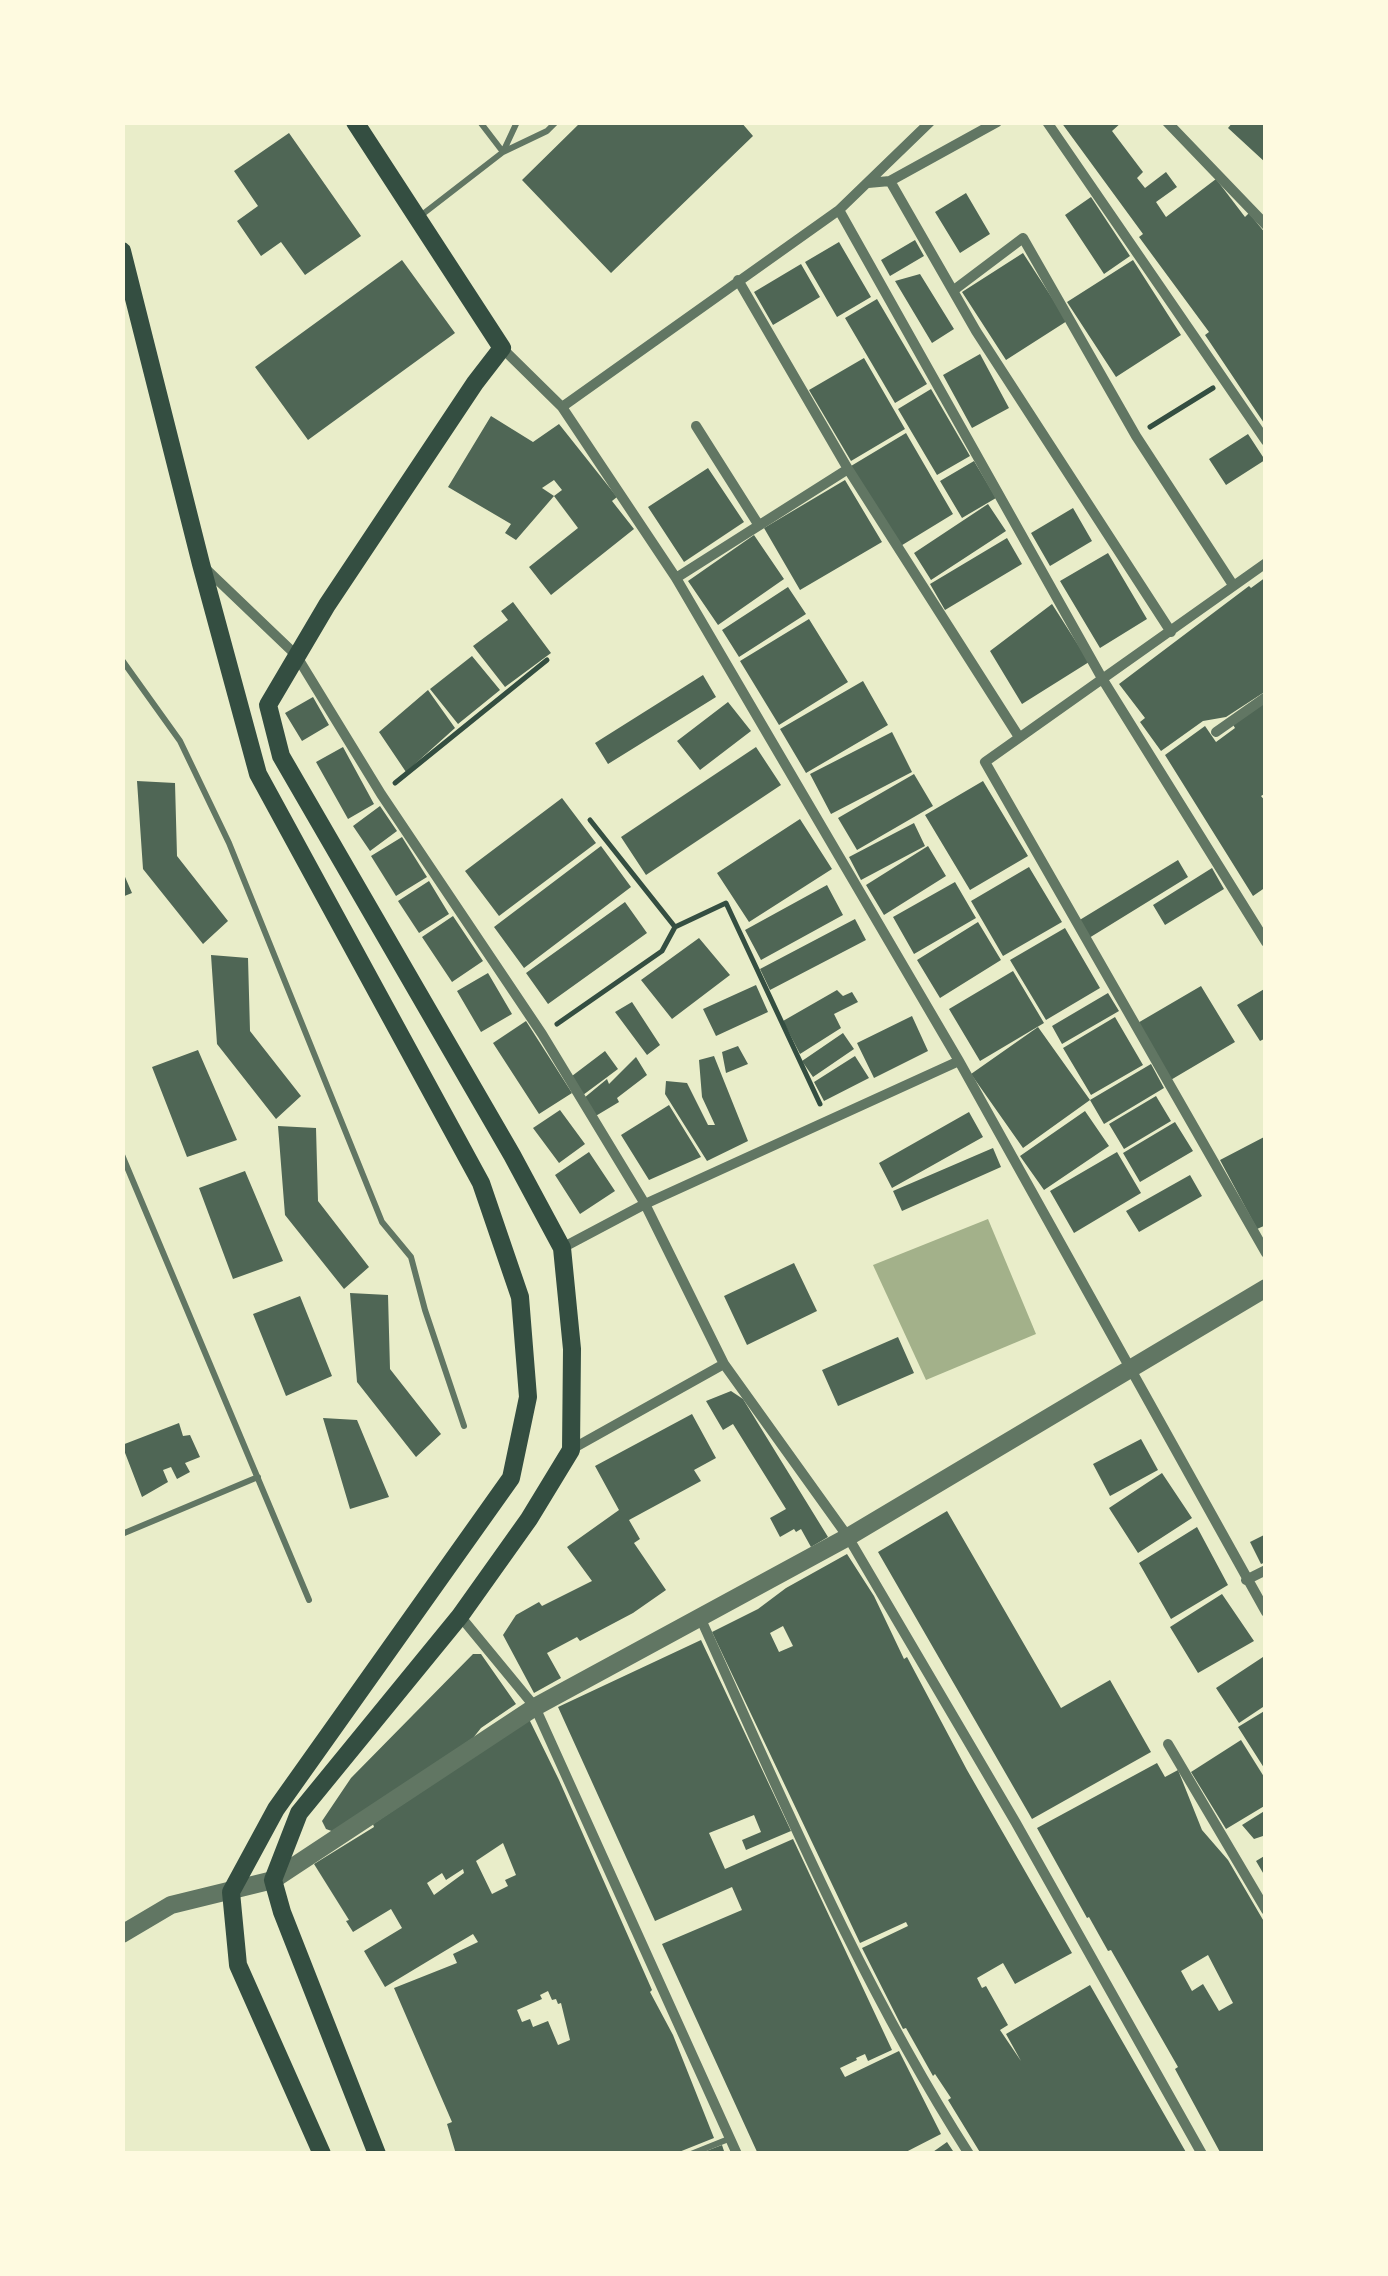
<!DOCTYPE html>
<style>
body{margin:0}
#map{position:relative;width:1388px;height:2276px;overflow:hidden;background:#e9edc9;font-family:"Work Sans",sans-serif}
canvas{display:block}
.frame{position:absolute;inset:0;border:125px solid #fefae0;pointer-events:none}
</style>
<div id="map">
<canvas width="1388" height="2276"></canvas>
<div class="frame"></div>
</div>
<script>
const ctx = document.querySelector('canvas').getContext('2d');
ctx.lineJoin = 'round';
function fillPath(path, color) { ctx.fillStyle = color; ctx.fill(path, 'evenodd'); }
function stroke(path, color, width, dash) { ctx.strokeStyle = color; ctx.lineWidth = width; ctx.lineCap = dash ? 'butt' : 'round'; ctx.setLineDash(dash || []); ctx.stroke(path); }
fillPath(new Path2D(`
 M988,1219L1036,1334L926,1380L873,1265Z`), '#a3b18a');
fillPath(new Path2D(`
 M581,122H741L753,136L611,273L522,180Z
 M1061,122H1122L1112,131L1143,172L1137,178L1145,188L1166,172L1177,187L1156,202L1166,217L1216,179L1245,217L1249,213L1266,234V426L1205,335L1209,332L1139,237L1143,234Z
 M1233,122H1266V163L1228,128Z
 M289,133L361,236L305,275L281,242L261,256L237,221L258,206L234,171Z
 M966,193L990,234L960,253L935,212Z
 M1091,197L1130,256L1104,274L1065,215Z
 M915,240L924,256L890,276L881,260Z
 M839,242L871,297L837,317L805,262Z
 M1023,253L1067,321L1006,360L962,292Z
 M402,260L455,333L308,440L255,367Z
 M1133,260L1181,335L1116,377L1067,302Z
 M801,264L820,297L773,325L754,292Z
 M920,274L954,329L932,343L895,281Z
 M877,299L927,384L895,403L845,318Z
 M980,354L1009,408L972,428L943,375Z
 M864,358L905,429L851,461L809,390Z
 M931,389L970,456L937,475L898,409Z
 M491,416L533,442L559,424L617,497L612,501L634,529L551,595L529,567L578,528L554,496L516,540L505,533L511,524L448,487ZM554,480L562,490L554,496L542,488Z
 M906,433L953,514L899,547L851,466Z
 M1248,434L1265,460L1226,485L1209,459Z
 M974,461L996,498L962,518L940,481Z
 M708,468L744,522L684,562L648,507Z
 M845,480L882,542L800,590L764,528Z
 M988,504L1006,531L931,580L914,553Z
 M1073,508L1092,541L1050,566L1031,533Z
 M754,535L784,579L718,625L688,581Z
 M1007,538L1022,564L945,610L930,584Z
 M1108,553L1147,619L1100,648L1060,581Z
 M1266,577V691L1226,717L1203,721L1161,751L1140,722L1145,718L1119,684L1249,586L1251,588Z
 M788,587L806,614L739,657L722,630Z
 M513,602L551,653L505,687L473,646L508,620L501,611Z
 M1052,604L1089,662L1022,704L990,651Z
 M809,619L848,682L779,725L740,661Z
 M472,656L500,690L458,724L430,689Z
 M703,675L716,697L608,764L595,743Z
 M863,681L888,725L806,773L780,729Z
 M428,690L455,728L406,772L379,732Z
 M313,697L329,725L302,741L285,713Z
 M1266,700V793L1261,796L1266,802V887L1253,896L1165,755L1205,726L1216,742L1235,728L1232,723Z
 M728,702L751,731L700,770L677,741Z
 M892,732L912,772L831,814L810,774Z
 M343,747L374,804L348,819L316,762Z
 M756,747L781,785L646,875L621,837Z
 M914,774L933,806L857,850L838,818Z
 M137,781L175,783L177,856L228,921L203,944L143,869Z
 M983,781L1028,856L970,890L925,815Z
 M562,798L596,843L499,916L465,871Z
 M380,806L397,831L370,851L353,826Z
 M800,819L832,869L749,922L717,873Z
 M914,823L925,846L861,880L849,857Z
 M402,837L427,877L396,896L371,856Z
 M601,846L631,887L524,968L494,927Z
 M928,846L946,876L884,915L866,885Z
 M1178,860L1188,877L1089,938L1078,921Z
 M1029,867L1062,922L1003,956L971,901Z
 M1212,868L1224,889L1165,925L1153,905Z
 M122,870L132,893L122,897Z
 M429,881L449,914L419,933L398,901Z
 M955,882L976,918L914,954L893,917Z
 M827,885L843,915L761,960L745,930Z
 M625,902L647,933L548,1004L526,973Z
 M453,916L483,961L452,982L422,937Z
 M855,919L866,940L770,990L760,969Z
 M978,922L1001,960L940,998L917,960Z
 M1065,928L1100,988L1046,1020L1010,960Z
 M699,938L730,975L672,1019L641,980Z
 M211,955L248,958L250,1031L301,1096L276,1119L217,1044Z
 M1013,971L1044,1023L980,1061L949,1009Z
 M488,973L512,1014L481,1032L457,991Z
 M756,985L768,1012L716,1036L703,1009Z
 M1201,986L1235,1042L1169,1081L1136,1024Z
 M1266,988V1038L1260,1041L1237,1005Z
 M837,990L843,996L852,992L858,1002L834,1014L841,1028L800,1054L783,1021Z
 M1108,993L1119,1011L1062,1044L1052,1026Z
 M632,1002L660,1045L647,1055L615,1012Z
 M912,1016L928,1051L874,1078L857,1043Z
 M1115,1017L1143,1065L1091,1095L1063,1048Z
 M526,1021L572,1093L539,1114L493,1043Z
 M1038,1027L1090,1100L1151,1064L1164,1088L1104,1124L1090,1100L1023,1148L971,1074Z
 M843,1033L854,1049L813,1077L802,1061Z
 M738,1046L748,1064L726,1073L722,1052Z
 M198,1050L237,1140L187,1157L152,1067Z
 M605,1051L618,1069L583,1095L572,1076Z
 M714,1056L748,1141L707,1161L665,1094L666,1081L687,1083L708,1125H715L702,1097L699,1060Z
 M855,1056L869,1078L824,1101L814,1082Z
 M636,1057L647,1075L617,1098L619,1102L594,1117L584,1098L607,1079L609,1084Z
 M1156,1096L1171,1121L1124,1149L1109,1124Z
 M669,1105L701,1157L649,1180L621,1135Z
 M560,1110L585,1144L559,1163L533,1128Z
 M1085,1111L1109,1146L1044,1190L1020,1156Z
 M969,1112L983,1137L892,1188L879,1163Z
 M1175,1122L1193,1151L1140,1182L1123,1153Z
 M278,1126L316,1128L318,1201L369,1267L344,1289L285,1215Z
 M1266,1136V1225L1257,1229L1220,1160Z
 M993,1148L1001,1167L902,1211L893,1191Z
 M589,1152L615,1191L580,1214L555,1175Z
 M1117,1152L1141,1193L1074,1233L1050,1191Z
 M245,1171L283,1261L233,1279L199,1188Z
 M1190,1175L1202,1196L1139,1232L1126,1211Z
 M794,1263L817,1311L747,1345L724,1296Z
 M350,1293L388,1295L390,1369L441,1434L416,1457L357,1382Z
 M300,1296L332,1376L286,1396L253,1314Z
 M898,1337L914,1373L838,1406L822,1370Z
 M731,1391L743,1399L828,1537L811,1547L801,1529L796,1532L794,1529L780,1537L770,1518L786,1509L733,1424L723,1430L706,1401Z
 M692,1414L716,1458L694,1470L701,1481L629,1520L640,1539L634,1543L666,1590L633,1613L580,1641L577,1637L547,1653L561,1678L534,1693L503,1635L516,1615L539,1602L542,1606L592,1581L567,1547L619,1510L595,1466Z
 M323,1418L357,1420L389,1497L350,1509Z
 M179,1423L183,1436L190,1435L200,1457L185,1463L190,1472L177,1479L171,1467L163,1470L168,1482L142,1497L122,1445Z
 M1141,1439L1158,1470L1110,1496L1093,1464Z
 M1162,1473L1192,1518L1138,1553L1109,1508Z
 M947,1511L1061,1708L1110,1680L1151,1752L1032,1819L878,1552Z
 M1197,1527L1228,1585L1171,1619L1139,1563Z
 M1266,1534V1562L1261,1564L1250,1542Z
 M847,1554L874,1596L904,1659L907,1657L967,1770L1072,1953L1015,1984L1003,1963L977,1978L982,1988L986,1986L1008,2025L1000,2030L1021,2061L1006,2034L1090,1985L1187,2154H981L948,2100L951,2098L935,2074L933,2076L906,2028L903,2029L862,1948L908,1926L906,1922L860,1943L712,1632L758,1609L786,1588ZM783,1626L793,1646L779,1652L770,1633Z
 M1222,1594L1254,1641L1198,1673L1170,1627Z
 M701,1640L791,1831L746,1850L742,1840L761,1832L754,1815L709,1833L725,1869L793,1839L892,2050L868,2061L865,2054L856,2058L857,2060L840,2068L845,2077L899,2051L941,2134L902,2154H758L662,1944L742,1910L732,1887L655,1921L558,1707Z
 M473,1654H481L516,1704L481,1728L473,1738L337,1833L326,1829L322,1821L351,1778Z
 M1266,1655V1705L1239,1723L1216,1688Z
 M1266,1710V1771L1238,1727Z
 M529,1719L559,1780L652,1990L650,1992L673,2035L714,2138L674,2154H456L447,2124L452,2122L394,1988L457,1963L453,1954L478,1942L473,1934L385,1987L364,1951L402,1928L391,1909L353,1932L346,1921L349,1920L314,1864L374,1827L373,1824ZM503,1843L516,1875L505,1880L508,1886L492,1894L476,1861ZM463,1869L464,1873L434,1895L427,1883L442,1873L446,1880ZM548,1991L552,2000L556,1999L558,2004L561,2003L570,2040L558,2045L548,2021L533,2027L530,2019L522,2022L517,2010L542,1999L540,1995Z
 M1241,1740L1266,1780V1805L1226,1829L1191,1772Z
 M1157,1763L1165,1777L1178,1770L1202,1830L1228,1860L1266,1925V2154H1221L1175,2069L1178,2067L1111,1950L1108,1951L1089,1917L1087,1918L1037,1828ZM1208,1955L1233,2003L1219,2011L1203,1984L1192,1991L1181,1971Z
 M1266,1810V1835L1254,1839L1242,1825Z
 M1266,1855V1878L1256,1861Z
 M947,2142L955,2154H930Z
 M722,2145L725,2154H701V2153Z`), '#4f6655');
stroke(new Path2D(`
 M1150,427L1213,388
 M395,783L547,660
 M590,820L675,927
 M557,1024L662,951L675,927L726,903L820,1104`), '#344e41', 5);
stroke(new Path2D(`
 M517,122L503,152L547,131L556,122
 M419,217L503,152L480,122
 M122,660L180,741L229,843L382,1222L411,1257L425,1310L464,1426
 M122,1155L309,1600
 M122,1534L258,1477
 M691,2154L731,2138`), '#617663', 6);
stroke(new Path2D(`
 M1047,122L1266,441
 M1167,122L1266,225
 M890,181L976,331L1171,632
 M868,183L890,181L997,122
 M839,210L1103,680L1266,942
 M738,280L848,469L1019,737
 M954,290L1023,238L1136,436L1233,585
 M502,348L562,407L676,578L959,1061L1266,1612
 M562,407L839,210L930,122
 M696,426L758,524
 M1266,563L985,762L1266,1253
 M205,568L296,655L381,794L542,1034L645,1204L724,1364L848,1537L1016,1823L1202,2154
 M676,578L848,469
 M1216,732L1266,697
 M562,1248L645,1204L959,1061
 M572,1449L724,1364
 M1246,1580L1266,1570
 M699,1615C783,1800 859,1982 969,2154
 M460,1616L535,1707L737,2154
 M1168,1744L1266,1910`), '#617663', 10);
stroke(new Path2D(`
 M122,1934L171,1905L273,1880L535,1707L848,1537L1266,1288`), '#617663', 18);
stroke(new Path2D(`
 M355,122L502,348L475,383L327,605L268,705L281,756L512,1155L562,1248L572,1349L571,1450L529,1519L460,1616L299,1813L273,1880L282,1912L377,2154
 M122,251L201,564L258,774L481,1183L520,1297L528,1397L511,1478L276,1809L231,1892L238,1965L322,2154`), '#344e41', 18);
</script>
